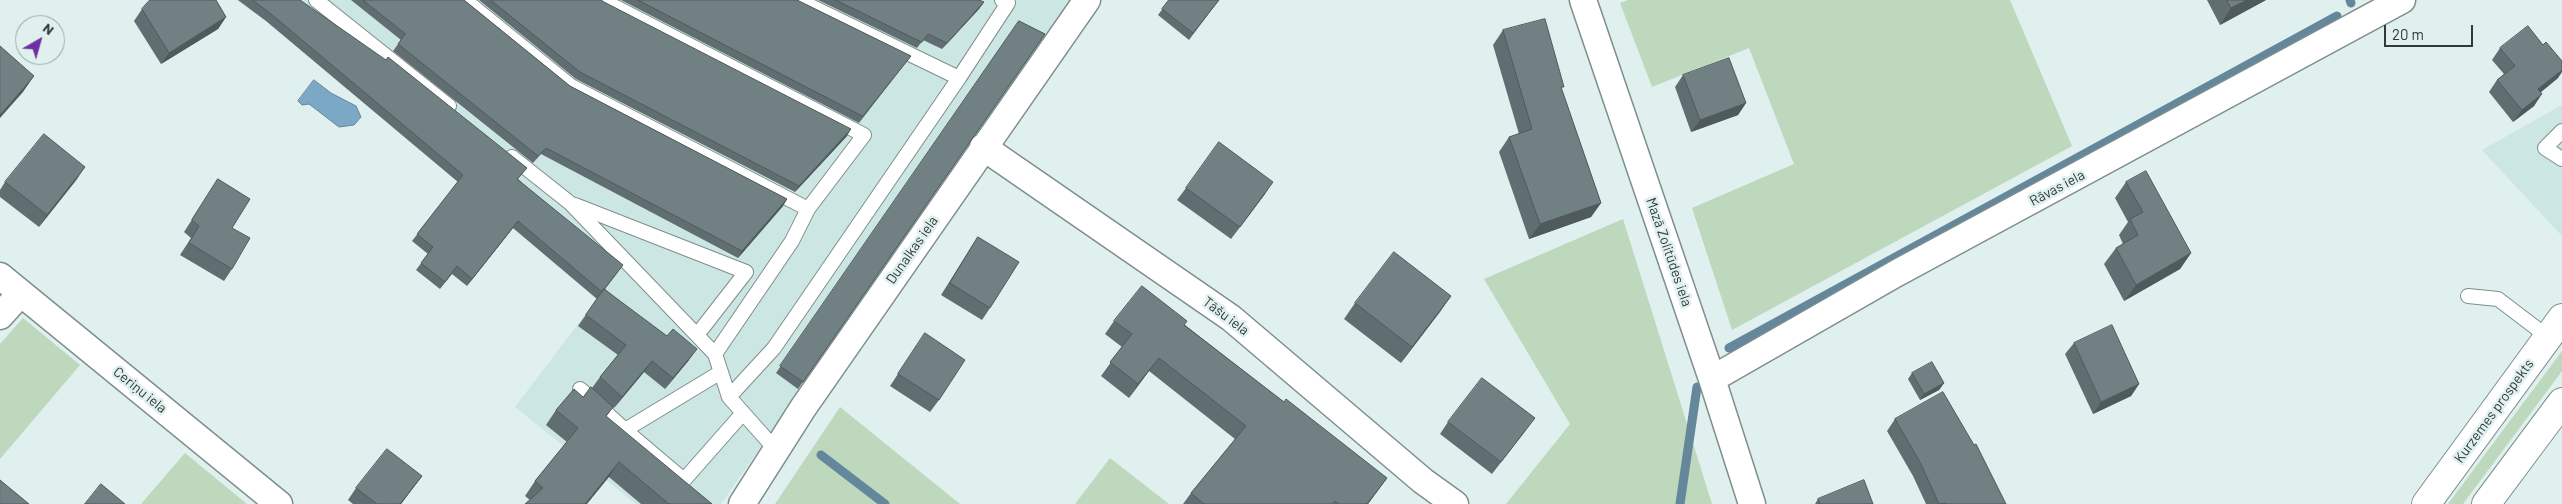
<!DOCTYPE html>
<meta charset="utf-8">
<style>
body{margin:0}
#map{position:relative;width:2562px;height:504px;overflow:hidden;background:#dff0ee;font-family:Barlow,sans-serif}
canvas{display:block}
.north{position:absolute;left:15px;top:15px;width:50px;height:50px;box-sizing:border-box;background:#dff0ee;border:1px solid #9aa7a5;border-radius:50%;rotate:38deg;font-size:14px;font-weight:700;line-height:20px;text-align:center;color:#323938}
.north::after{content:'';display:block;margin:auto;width:18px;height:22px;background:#6e2fa4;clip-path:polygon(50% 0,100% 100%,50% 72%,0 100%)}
.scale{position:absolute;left:2384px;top:25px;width:89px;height:22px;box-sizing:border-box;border:2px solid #323938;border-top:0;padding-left:6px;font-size:15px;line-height:18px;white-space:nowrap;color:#323938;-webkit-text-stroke:4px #dff0ee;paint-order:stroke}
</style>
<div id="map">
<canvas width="2562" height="504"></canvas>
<div class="north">N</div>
<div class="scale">20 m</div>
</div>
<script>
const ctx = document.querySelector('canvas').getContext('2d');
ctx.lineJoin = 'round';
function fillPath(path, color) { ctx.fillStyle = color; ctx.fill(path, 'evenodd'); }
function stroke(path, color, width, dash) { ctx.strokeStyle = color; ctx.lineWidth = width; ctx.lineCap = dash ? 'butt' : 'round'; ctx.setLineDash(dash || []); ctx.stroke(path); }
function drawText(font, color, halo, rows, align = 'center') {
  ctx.font = font + ' Barlow,sans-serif'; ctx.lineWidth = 5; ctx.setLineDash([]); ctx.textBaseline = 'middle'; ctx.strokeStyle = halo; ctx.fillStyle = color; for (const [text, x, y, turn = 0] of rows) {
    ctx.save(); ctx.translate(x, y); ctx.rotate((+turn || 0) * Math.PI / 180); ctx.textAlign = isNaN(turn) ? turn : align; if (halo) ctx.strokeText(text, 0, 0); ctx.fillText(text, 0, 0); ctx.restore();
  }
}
fillPath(new Path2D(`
 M236,0H1071L721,504H636L515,407L597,299L266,21Z
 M2562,105V236L2482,150Z`), '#cce6e4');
fillPath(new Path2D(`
 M1628,0H2010L2072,146L1732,330L1692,208L1794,164L1749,48L1652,87L1620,3Z
 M1623,219L1712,504H1506L1570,424L1484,279Z
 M23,318L80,365L0,459V344Z
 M2562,351V371L2463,504H2448Z
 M840,407L960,504H775Z
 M185,453L247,504H141Z
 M1110,458L1169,504H1075Z`), '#bdd8bd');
const water = new Path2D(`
 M314,80L331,93L356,106L361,117L354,125L339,127L309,104L302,105L298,101Z`);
fillPath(water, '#7aa8c5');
stroke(water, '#64879b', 1);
stroke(new Path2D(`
 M2350,0L2351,3
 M1729,348L2337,16
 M821,455L885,504
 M1680,504L1697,387`), '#64879b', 9);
const lane = new Path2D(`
 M316,0L449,106
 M465,0L571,86L808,209
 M602,0L864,135L808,209L792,241L715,354
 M959,78L1008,3L1002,0
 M2562,131L2545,148L2562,159
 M512,157L570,203L715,354L729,397L776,450
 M575,205L746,272L697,335
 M2468,296L2498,299L2548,337
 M580,389L625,430L721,372
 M729,397L774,348L959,78L798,0
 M625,430L684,480L743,413`);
const street = new Path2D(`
 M1583,0L1712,379L1752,504
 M983,147L1231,318L1423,481L1455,504
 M0,276L279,504
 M0,316L21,293
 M1712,379L1897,273L2402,0
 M742,504L803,408L1087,0`);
const secondary = new Path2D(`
 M2426,504L2562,318
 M2486,504L2562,402`);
stroke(lane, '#7e8e8d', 16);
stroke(street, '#7e8e8d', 29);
stroke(secondary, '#7e8e8d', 30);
stroke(lane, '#fff', 14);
stroke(street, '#fff', 26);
stroke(secondary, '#fff', 28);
fillPath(new Path2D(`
 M238,0H300L527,168L518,179L618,272L605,289L689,360L665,389L644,372L614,408L613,407L606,417L712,504H641L609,477L530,500L525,496L535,481L567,442L546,425L556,410L583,397L592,388L600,377L618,355L578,326L597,299L513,228L467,286L452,274L440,289L416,270L428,254L412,241L458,182L266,21Z
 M351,0H464L570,86L787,199L783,206L738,258L541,154L533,163L393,51L401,40Z
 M479,0H602V1L847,136L795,192L576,79Z
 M621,0H798L799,1L911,56L859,123Z
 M818,0H979L984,2L979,9L942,49L923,40L917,48Z
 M1169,0H1219L1189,40L1158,15Z
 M2207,0H2266L2220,25Z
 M142,9L226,17L218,29L161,64L134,21Z
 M1019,21L1045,34L798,389L776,373Z
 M1503,30L1562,90L1601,203L1591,217L1529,239L1499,152L1509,137L1519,134L1493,45Z
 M2500,48L2558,78L2541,92L2534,106L2513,122L2489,92L2497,80L2504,74L2492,60Z
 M1683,75L1746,103L1738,115L1691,132L1675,87Z
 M77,179L39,227L0,197V190L5,182Z
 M218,179L232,228V269L224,281L180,255L191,238L184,232Z
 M2126,182L2191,253L2180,269L2124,301L2104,264L2116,248L2123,244L2119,235L2128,222L2115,198Z
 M1186,188L1265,194L1231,239L1177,200Z
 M978,237L990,308L982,320L941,295L970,249Z
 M1451,296L1401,363L1344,319L1355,303Z
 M1114,321L1185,325L1284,402L1387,478L1368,504H1183L1191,493L1235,439L1149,371L1129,398L1101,376L1122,347L1105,334Z
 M2074,343L2139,384L2131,396L2093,414L2065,354Z
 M917,345L939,400L930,412L890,386Z
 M1912,373L1944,383L1939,390L1920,400L1908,379Z
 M1895,419L2006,504H1926L1913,476L1887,431Z
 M1448,422L1526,430L1492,474L1440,434Z
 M422,476L401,504H353L348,500L356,488Z
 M1818,499L1873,504H1815Z`), '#616e71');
fillPath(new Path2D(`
 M2247,0H2266L2220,25L2231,8Z
 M984,2L979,9L942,49L947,43Z
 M226,17L218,29L161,64L169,53Z
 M2562,70V72L2558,78L2530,101L2538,89Z
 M34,76L23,92L0,118V115Z
 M2542,94L2534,106L2513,122L2522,110Z
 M1746,103L1738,115L1691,132L1700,120Z
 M851,129L847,136L795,192L799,186Z
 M85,167L77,179L39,227L47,215Z
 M1273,182L1265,194L1231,239L1240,227Z
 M787,199L783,206L738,258L742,251Z
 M1601,203L1591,217L1529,239L1540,224Z
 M518,221L513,228L467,286L472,279Z
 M2191,253L2180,269L2124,301L2136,285Z
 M1451,296L1440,312L1401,363L1412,347Z
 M697,349L689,360L665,389L673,378Z
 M1159,358L1149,371L1129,398L1138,384Z
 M652,361L644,372L614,408L622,397Z
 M1944,383L1939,390L1920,400L1924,394Z
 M2139,384L2131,396L2093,414L2101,402Z
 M619,462L609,477L587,504H585Z
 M422,476L401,504H400Z
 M1387,478L1368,504H1367Z`), '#4f5a5c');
const building = new Path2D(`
 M150,0H216L226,17L169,53L142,9Z
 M253,0H300L386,60L388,57L527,168L517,179L623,265L602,292L518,221L472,279L457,266L445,282L421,263L433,247L417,234L463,175L271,14Z
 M363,0H464L570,86L787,199L742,251L546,148L538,156L398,44L405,34Z
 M491,0H602V1L851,129L799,186L580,72Z
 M638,0H798L799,1L911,56L863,116Z
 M836,0H979L984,2L947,43L928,34L922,42Z
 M1169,0H1219L1193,33L1162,9Z
 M2227,0H2247L2231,8Z
 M1545,19L1564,87H1561L1601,203L1540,224L1509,137L1532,129L1503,30Z
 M1019,21L1045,34L803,382L780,366Z
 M2528,26L2543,45L2546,42L2562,61V70L2538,89L2542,94L2522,110L2497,80L2515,66L2500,48Z
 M0,46L34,76L0,115Z
 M1729,58L1746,103L1700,120L1683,75Z
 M44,134L85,167L47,215L5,182Z
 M1219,142L1273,182L1240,227L1186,188Z
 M2146,171L2191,253L2136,285L2116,248L2138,235L2130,219L2143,212L2126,182Z
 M218,179L250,199L232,228L250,238L232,269L189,243L199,226L192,220Z
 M978,237L1019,262L990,308L950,283Z
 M1394,252L1451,296L1412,347L1355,303Z
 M1142,286L1187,321L1184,325L1284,402L1286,399L1387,478L1367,504H1339L1335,501L1333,504H1204L1191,493L1246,426L1159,358L1138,384L1110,362L1132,334L1114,321Z
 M604,289L667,336L673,329L697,349L673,378L652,361L622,397L600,377L626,345L586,315Z
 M2112,325L2139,384L2101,402L2074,343Z
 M925,333L965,360L939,400L898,374Z
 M1932,362L1944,383L1924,394L1912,373Z
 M1482,378L1535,418L1501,462L1448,422Z
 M591,387L613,407L606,416L712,504H669L619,462L585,504H525L543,488L535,481L578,428L556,410L574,389L583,397Z
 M1943,392L1974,445L1976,444L2006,504H1946L1945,503L1939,504L1921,464L1895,419Z
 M387,449L422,476L400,504H377L356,488Z
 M0,480L29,504H0Z
 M1864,480L1873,504H1820L1818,499Z
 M101,484L125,504H85Z`);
fillPath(building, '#718083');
stroke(building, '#4f5a5c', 1);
drawText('14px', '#323938', '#dff0ee', [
 ["Rāvas iela",2057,188,-28],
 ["Dunalkas iela",912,250,-55],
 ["Mazā Zolitūdes iela",1669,252,71],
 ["Tāšu iela",1226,316,37],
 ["Ceriņu iela",140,390,39],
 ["Kurzemes prospekts",2494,411,-54]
]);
</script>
